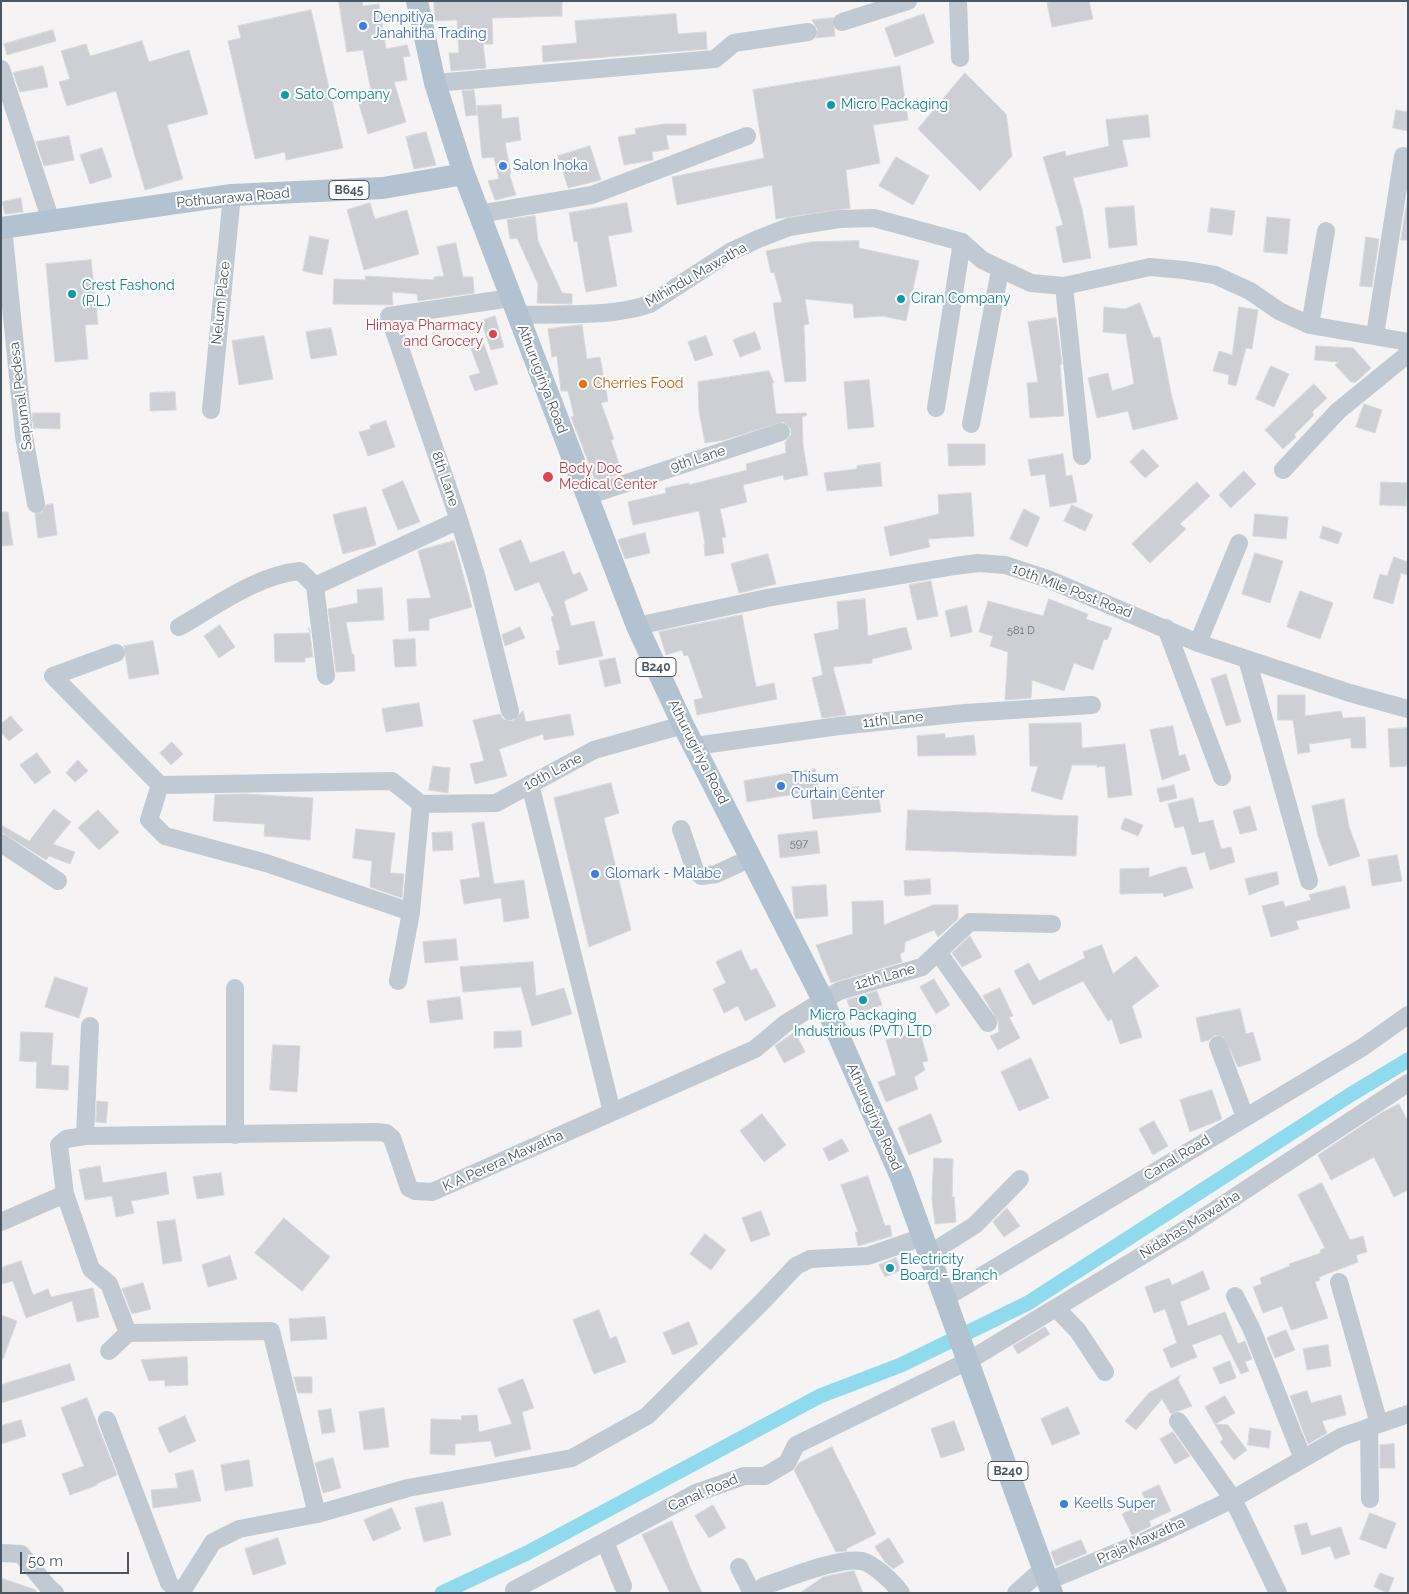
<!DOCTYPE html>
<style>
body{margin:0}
#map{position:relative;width:1409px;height:1594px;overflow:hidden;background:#f5f3f3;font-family:Raleway,sans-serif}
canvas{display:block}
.frame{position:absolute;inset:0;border:2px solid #4a5661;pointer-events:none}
.scale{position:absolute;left:20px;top:1552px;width:109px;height:22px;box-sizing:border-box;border:2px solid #4a5661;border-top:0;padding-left:6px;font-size:15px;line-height:18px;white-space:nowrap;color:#4a5661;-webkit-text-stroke:4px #fff;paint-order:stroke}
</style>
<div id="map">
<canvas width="1409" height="1594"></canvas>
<div class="frame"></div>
<div class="scale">50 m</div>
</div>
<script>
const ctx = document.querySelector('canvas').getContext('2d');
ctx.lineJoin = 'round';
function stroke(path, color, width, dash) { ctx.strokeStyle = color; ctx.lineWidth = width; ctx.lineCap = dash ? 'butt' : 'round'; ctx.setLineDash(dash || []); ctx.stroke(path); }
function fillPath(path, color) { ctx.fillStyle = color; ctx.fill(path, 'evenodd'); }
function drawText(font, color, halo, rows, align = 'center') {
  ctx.font = font + ' Raleway,sans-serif'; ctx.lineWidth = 4; ctx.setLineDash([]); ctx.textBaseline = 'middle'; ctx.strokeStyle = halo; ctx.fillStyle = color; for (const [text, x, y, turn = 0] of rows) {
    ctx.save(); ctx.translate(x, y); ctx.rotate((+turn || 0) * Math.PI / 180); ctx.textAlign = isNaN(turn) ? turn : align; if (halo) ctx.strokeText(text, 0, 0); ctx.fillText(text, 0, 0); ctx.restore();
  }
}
stroke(new Path2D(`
 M442,1593L527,1553L820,1396L901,1365L1028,1303L1350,1095L1408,1060`), '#90daee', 15);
const building = new Path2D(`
 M339,1H362L363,6L379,4L386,49L407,45L410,56L403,57L407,80L394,82L406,122L368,134L358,101L372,96L363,50L347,52Z
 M434,1H562V16L492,18L493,44H483L486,68L451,71L449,53H459L457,20L435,21Z
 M1055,1H1089L1093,19L1052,27L1047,3Z
 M311,10L343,148L286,160L285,152L255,159L228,41L241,38L238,26Z
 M676,14L678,34L706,32L707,49L543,62L542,46L577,43L575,21Z
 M924,14L934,43L895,57L885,28Z
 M833,18L835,36L816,38L818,30L812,20Z
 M53,30L56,41L7,55L4,44Z
 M142,41L149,62L189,50L208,114L167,125L183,179L145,190L116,91L67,106L59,82L70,79L61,51L86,44L90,56Z
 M43,66L48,87L20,92L13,73Z
 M900,66L908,120L873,125L880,163L846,170L850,208L776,219L772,185L677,205L672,177L764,158L753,90Z
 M965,73L1006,114L1012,156L980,191L918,129Z
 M474,90L477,115L466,116L462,91Z
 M501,105L502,119L518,117L521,140L505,143L511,174H509L516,195L495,200L488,181L499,179L494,157L482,158L477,106Z
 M1396,110L1408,112V131L1393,128Z
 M1148,115L1150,137L1122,140L1128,166L1073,178L1082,209L1091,258L1063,263L1056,227L1063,225L1043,157L1065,151L1066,156L1109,146L1106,120Z
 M664,124H686V135H666L669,149L652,152L653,160L624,165L618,137L636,134L635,129Z
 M426,132L436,165L414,169L406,137Z
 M69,136L74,160L44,166L36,142Z
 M590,146L601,180L568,188L558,156Z
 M102,148L112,177L90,184L80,155Z
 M896,157L929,176L913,205L879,186Z
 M1408,195V240H1401Z
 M21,198L23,212L5,214L2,202Z
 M370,203L375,219L407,210L419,254L364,270L347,210Z
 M627,203L632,232L608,236L617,286L586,292L577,241L574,242L569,213Z
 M1134,206L1137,245L1109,248L1105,208Z
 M1211,208L1235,211L1232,235L1208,232Z
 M535,216L538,241L562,293L572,294V304L537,303L538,284L517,238L510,239L507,220Z
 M1267,217L1290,219L1287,254L1264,252Z
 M310,236L329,240L322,275L303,271Z
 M1366,237L1379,239L1372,287L1360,286Z
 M859,241V248L919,261L906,321L883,316L854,318L853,304L805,299L809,324L804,325L806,381L785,382L773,303L782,302L774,272L771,273L766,251L810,242Z
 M456,243L463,277H473L474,293L418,301L417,294L392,292L393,305L333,304L334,279L366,280L365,276L434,280V277L444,276L437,247Z
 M91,260L98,324L85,325L88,359L55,362L46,264Z
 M1140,303L1153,338L1160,337L1172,398L1178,419L1133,430L1128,411L1097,418L1088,378L1108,373L1112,391L1134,384L1126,334L1103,332L1104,307L1125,309Z
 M1239,307L1258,310L1252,349L1246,348L1236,386L1228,384L1229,375L1213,371L1219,351L1232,355Z
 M495,316L504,347L491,350L481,321Z
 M1056,318L1062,364L1060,365L1064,416L1030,418L1027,383L1038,382L1028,322Z
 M582,325L587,359L600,357L608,401L601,403L614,439L611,440L622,473L596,482L571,417L574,416L568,391H561L557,356L552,357L548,329Z
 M331,328L337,355L311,359L306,332Z
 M755,332L761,349L740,357L733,340Z
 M264,336L273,379L239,385L232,341Z
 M706,336L713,355L695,361L688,342Z
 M484,344L498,384L475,391L469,376L480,373L471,349Z
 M1316,346L1353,348L1371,368L1356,382H1351L1335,365L1339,362L1315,360Z
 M1271,366L1289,374L1274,407L1256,399Z
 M769,371L774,383H772L776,414L806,413L807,415L802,417L803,445L808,475L784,480L783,475L743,485L747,502L720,509L726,537L722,538L724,553L705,556L704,544H705L699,511L633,525L628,502L666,493L665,488L689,483V485L747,470L746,464L786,453L785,442L791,435V429L783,422L724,440L705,443L699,411L698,382Z
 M869,380L874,427L848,429L844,382Z
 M1314,384L1327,398L1312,412L1314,415L1294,435L1296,437L1283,449L1265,430Z
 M175,392L176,410L150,411V393Z
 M1364,404L1382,410L1375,433L1356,427Z
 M32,413H60V429L34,428Z
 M386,421L395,447L368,456L359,432L371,429L370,426Z
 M948,444H985V465L949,466Z
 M1143,449L1159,466L1145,478L1130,462Z
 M1063,454L1066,476L1072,475L1077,502L1050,507L1045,474L1031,476L1028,460Z
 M880,463L882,486L827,491L824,473L857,469V466Z
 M1244,471L1256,484L1231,508L1219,495Z
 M403,481L420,522L398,530L382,490Z
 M1197,482L1210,496L1180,524L1186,529L1150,563L1132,544Z
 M1381,482L1407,483L1406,506L1380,505Z
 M971,493L974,536L928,539L930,547L890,556L884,527L939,514L938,495Z
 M53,504L57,535L38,538L35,514L42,512L46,505Z
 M1072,505L1093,515L1085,531L1064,521Z
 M366,507L376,545L343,554L333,515Z
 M1024,509L1040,517L1027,547L1010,539Z
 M1,512H8L13,545L1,546Z
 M1255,514L1288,517L1286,539L1253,536Z
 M1323,526L1342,533L1338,544L1320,538Z
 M645,533L650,553L625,559L618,540Z
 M521,540L530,563L564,551L573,575L580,572L588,590L564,601L571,626L594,621L603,656L559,665L556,651L560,650L551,617L554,616L539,582L515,591L499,549Z
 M454,541L472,607L429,619V630L409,631L407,599L431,598L418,551Z
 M1255,553L1283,561L1270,603L1242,594Z
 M768,554L776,584L739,593L731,564Z
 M1394,557L1408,562V575L1401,573L1393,604L1373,598L1380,574L1387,576Z
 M931,581L938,616L917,620L909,585Z
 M382,588L384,620L346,622L352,654H354L355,671L336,672L328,609L358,603L357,590Z
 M1300,591L1333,603L1320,639L1287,627Z
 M865,599L868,636L906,627L912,649L872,659V663L833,667L846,715L822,718L812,678L823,675L814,634L839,629L837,602Z
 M1049,599L1088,614L1086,619L1112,628L1107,640L1104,639L1093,670L1074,663L1064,691L1032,680L1031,698L1005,700L1008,652L990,646L993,636L979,632L988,601L1043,616Z
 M967,606L972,632L951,637L945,611Z
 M742,615L756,687L774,683L777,699L697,715L694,700L703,698L688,655L684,656L682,650L666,655L659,632Z
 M220,625L235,647L219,658L204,636Z
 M520,627L525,638L505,646L502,635Z
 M309,628L313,657L305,658V662H275L274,634L310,633Z
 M415,639L416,666L395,667L393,640Z
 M153,641L159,674L129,679L124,646Z
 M615,658L621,683L605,687L599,661Z
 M1226,674L1241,722L1226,726L1211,679Z
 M1278,695H1305V716L1341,711L1343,718L1365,717L1366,748H1351V738L1309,744L1310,752L1298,754L1293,720H1278Z
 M419,703L423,726L386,732L382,709Z
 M523,711L526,722L570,714L574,735L544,740L543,734L499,749L507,776L475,784L470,764L484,761L473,720L500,714L503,719L512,721Z
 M11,716L23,730L9,741L1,732V724Z
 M1081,723L1082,748L1125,744L1132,795L1108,798L1105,766L1097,767V765H1072L1062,800L1031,791L1038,766H1030L1029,724Z
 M1173,726L1179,756L1185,754L1190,770L1162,780L1150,730Z
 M1408,728V766L1390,767L1388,729Z
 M945,734V738L974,735L976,755L918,756L917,736Z
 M172,742L183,754L171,765L160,753Z
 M37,753L51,772L35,784L20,765Z
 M78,760L88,771L75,782L66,773Z
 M433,766L450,768L448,793L429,790Z
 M815,769L819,790L747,802L744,781Z
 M611,783L619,813L604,818L631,930L589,947L554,798Z
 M1174,785L1177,798L1160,802L1157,789Z
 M859,787L861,800L879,798L881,812L813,819L810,793Z
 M246,794L313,798L310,840L264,836L265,824L213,821L215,795Z
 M1193,798L1199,823L1213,820L1221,849L1231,847L1235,862L1210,870L1205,852L1192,855L1184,826L1175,828L1168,804Z
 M1344,799L1349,827L1360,856L1329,866L1318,836L1312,806Z
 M1250,806L1257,830L1240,834L1233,811Z
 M54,809L71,822L53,844L75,852L70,864L49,856L46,860L1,832V825L29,841Z
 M98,810L119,832L99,850L78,828Z
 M908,810L1078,816L1076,856L906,850Z
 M1125,818L1143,825L1138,836L1121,829Z
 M484,822L494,884L524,880L529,918L504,922L501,898L464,904L460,880L480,877L472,824Z
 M356,829L395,833L390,873L404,874L402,898L370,887L372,861L353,858Z
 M817,831L820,853L780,858L778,835Z
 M452,832L453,850L433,851L432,833Z
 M1397,855L1402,881L1372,886L1368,860Z
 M1181,867H1186L1193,888L1164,897L1163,893L1120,894V869L1149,868V877Z
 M1277,872L1279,884L1249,895L1245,879Z
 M930,879L931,894L905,896L904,881Z
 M826,885L828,916L796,919L794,914L792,887Z
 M1345,886L1350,908L1296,921L1299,929L1271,937L1262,906L1283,901L1285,907L1311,900L1309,895Z
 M883,901L884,925L933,905H958V919L938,937L934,930L905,942L904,952L900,954L902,962L831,983L816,945L853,934L852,902Z
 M970,936L982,957L962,967L952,953Z
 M456,939L458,960L425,963L423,942Z
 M1102,945L1113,974L1136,956L1159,986L1132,1006L1142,1037L1120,1044L1112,1019L1108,1021L1083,981L1033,1005L1014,971L1029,963L1039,981L1085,958L1083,952Z
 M741,950L751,971L756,968L776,1006L745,1021L738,1006L724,1013L713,989L726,983L716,962Z
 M533,962L536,996L564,988L572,1014L532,1026L521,987L463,992L460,967Z
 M55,977L88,988L79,1018L45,1007Z
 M934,979L950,1005L936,1014L920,987Z
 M1000,988L1013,1016L1009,1017L1020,1038L998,1050L990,1036L999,1032L998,1022L983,996Z
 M877,991L882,1005L852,1015L847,1000Z
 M460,997L463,1019L430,1023L427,1001Z
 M1240,1009L1246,1034L1253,1032L1261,1060L1238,1067L1224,1037L1215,1035L1209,1040L1201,1042L1196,1018Z
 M521,1031L522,1047L494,1048V1032Z
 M21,1032L53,1033L51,1065L69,1066L68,1090L36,1088L37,1062L20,1061Z
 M795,1032L805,1052L784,1063L775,1046Z
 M920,1032L928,1061L922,1062L925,1070L914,1077L918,1089L886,1102L878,1082L896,1075L886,1040Z
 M273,1045L300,1046L297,1092L270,1090Z
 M1031,1058L1049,1098L1019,1111L1001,1072Z
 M1212,1090L1222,1119L1190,1132L1180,1100Z
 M97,1101L108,1102L106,1123L96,1122Z
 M1399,1104L1408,1122V1190L1394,1197L1374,1157L1331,1180L1318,1155L1381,1113Z
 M762,1114L786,1145L764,1162L740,1131Z
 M931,1114L942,1142L909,1155L898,1128Z
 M1154,1121L1168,1146L1153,1155L1139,1129Z
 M842,1139L849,1151L829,1161L823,1149Z
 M934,1158L953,1159L952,1197H954L956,1222L935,1224L932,1199Z
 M100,1166L103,1183L166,1172L169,1194L131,1201L134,1213L116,1217L112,1196L85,1200L79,1170Z
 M221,1173L224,1195L197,1199L193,1177Z
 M868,1176L885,1226L890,1225L892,1236L858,1246L855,1232H858L841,1185Z
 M1322,1183L1350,1240L1363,1236L1367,1252L1356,1255L1358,1262L1319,1277L1320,1280L1315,1282L1328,1318L1291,1330L1282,1306L1263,1313L1253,1287L1262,1284L1260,1278L1290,1266L1289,1264L1321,1253L1320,1250L1325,1248L1298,1195Z
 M1007,1208L1020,1226L1004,1237L993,1222Z
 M761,1211L770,1235L751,1242L742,1218Z
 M284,1218L330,1257L302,1291L255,1253Z
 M175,1220L182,1261L163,1264L157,1222Z
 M705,1234L726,1250L711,1270L690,1254Z
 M230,1256L237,1279L208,1287L202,1265Z
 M896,1258L901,1270L885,1277L879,1265Z
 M21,1261L33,1295L48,1289L51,1297L93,1288L99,1317L77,1322L72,1301L26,1318L13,1281L1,1284V1268Z
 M1203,1271L1210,1289L1180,1302L1188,1326L1225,1312L1238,1344L1245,1341L1252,1359L1245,1362L1249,1371L1241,1374L1221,1334L1192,1345L1197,1357L1171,1368L1163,1349L1177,1343L1165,1309L1154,1313L1145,1287L1169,1278L1172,1285Z
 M143,1283L151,1309L132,1314L122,1289Z
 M599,1310L610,1339L616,1336L626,1362L594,1374L573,1320Z
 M1,1315L17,1321L3,1359H1Z
 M325,1317L327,1339L291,1341L289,1319Z
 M689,1322L698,1344L673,1355L663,1333Z
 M1045,1327L1050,1334L1018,1354L1013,1346Z
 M1286,1330L1295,1350L1275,1358L1267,1338Z
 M1328,1345L1331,1366L1307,1370L1303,1349Z
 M187,1357L188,1385L165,1386V1380L149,1381L141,1360Z
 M1230,1361L1236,1378L1220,1384L1213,1368Z
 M70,1364L75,1380L1,1403V1385Z
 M1180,1376L1178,1380L1192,1406L1171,1414L1162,1399L1136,1430L1125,1421L1149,1393Z
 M294,1377H312V1393H298Z
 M523,1379L534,1408L522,1412L531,1449L495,1457L491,1441L455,1444V1455L430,1454L431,1419L462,1420L461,1416L477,1415L479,1432L512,1424L498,1389Z
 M1307,1391L1311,1403L1341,1395L1346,1415L1322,1421L1327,1433L1308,1444L1290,1396Z
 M1225,1396L1235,1413L1215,1424L1228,1425L1247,1450L1234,1460L1220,1442L1223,1439L1205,1407Z
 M87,1398L117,1475L96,1484L97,1485L70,1495L62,1474L84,1466L61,1408Z
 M1068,1407L1080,1434L1052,1445L1041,1419Z
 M384,1408L389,1447L364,1450L359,1412Z
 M331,1409L335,1432L322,1434L318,1411Z
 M185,1416L196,1441L169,1453L158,1428Z
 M21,1420L26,1436L1,1444V1426Z
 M954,1421L965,1450L941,1458L931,1429Z
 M1250,1428L1271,1431L1269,1448L1248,1445Z
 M1173,1432L1190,1456L1175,1464L1160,1439Z
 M1394,1444L1395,1468H1380V1445Z
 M832,1447L876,1534L846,1549L847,1551L836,1552L794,1470L799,1463Z
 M333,1458L341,1488L323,1493L315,1463Z
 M249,1460L253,1486L225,1491L221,1465Z
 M193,1470L201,1501L153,1508L151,1490L178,1488L175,1474Z
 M1159,1485L1171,1511L1149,1521L1151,1526L1132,1535L1122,1514L1147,1503L1142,1493Z
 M443,1502L451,1535L424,1542L415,1508Z
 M713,1505L726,1528L709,1538L695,1516Z
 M392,1508L401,1529L373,1541L364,1520Z
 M1370,1513L1396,1523L1386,1549L1360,1539Z
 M672,1521L690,1567L702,1593H670L642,1535Z
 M1307,1523L1311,1536L1341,1527L1350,1554L1335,1559L1330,1546L1302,1555L1294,1526Z
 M278,1538L286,1564L253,1575L245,1549Z
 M889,1538L904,1562L893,1569L885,1562L875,1547Z
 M1081,1540L1087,1553L1056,1566L1051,1552Z
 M852,1571H854L863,1593H800L823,1577Z
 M1380,1573L1394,1578L1388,1593L1374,1587Z
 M1,1578L36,1590L35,1593H1Z`);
fillPath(building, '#cdcfd5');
stroke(building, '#d7d9de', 1);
stroke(new Path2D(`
 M958,1L960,58
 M842,22L908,1
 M1,69L51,221
 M435,83L715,59L734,43L808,32
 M479,214L592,195L747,136
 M3,227L24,436L36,504
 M1064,286L1082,456
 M518,315C561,313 609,318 650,304L730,252L758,239L789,227L839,219L874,218L962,242L982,260L1031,283L1064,286L1150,267L1184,270L1215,275L1250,291L1279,311L1310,325L1408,342
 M1310,325L1326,231
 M1375,335L1403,156
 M936,408L962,242
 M211,410L232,195
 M971,424L1000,270
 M1283,470L1338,411L1408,354
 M587,496L781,432
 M459,520L476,575L510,711
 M315,586L326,676
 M637,626L767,598L955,566L978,563L1005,565L1048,579L1198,643L1350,693L1408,709
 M179,627C216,606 257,575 300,571L315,586L459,520L389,316L511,298
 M1166,628L1222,777
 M1198,643L1239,543
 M116,653L53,676L160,785L392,781L421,804L411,912L398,981
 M1247,659L1309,881
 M695,746L839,726L965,713L1092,705
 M530,784L612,1112
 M160,785L149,820L165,836L266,863L411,912
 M421,804L496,803L594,750L683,725
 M681,829L695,870L701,876L716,874L751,858
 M1,843L58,881
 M938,952L988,1023
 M1218,1045L1245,1117
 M235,1135V988
 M85,1136L90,1026
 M1,1222L65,1194
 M929,1254L975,1225L1020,1179
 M1339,1282L1379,1424
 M1235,1296L1252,1330L1303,1459
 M945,1298L1363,1047L1408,1015
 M1056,1308L1078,1331L1105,1372
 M128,1333L271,1331L317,1514
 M109,1351L128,1333L109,1284L91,1269L65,1194L59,1145L66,1139L85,1136L377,1132L386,1133L392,1138L409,1188L415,1191L432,1192L755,1049L786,1023L839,991L922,967L970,922L1052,924
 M107,1420L169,1583L179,1593
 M1178,1421L1233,1499L1278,1593
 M1369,1427L1370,1499
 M605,1542L623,1586
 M1,1553L21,1554L49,1588L55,1593
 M739,1567L752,1593
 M1048,1581L1149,1539L1233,1499L1341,1437L1408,1414
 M514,1590L696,1493L744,1476H765L787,1463L796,1445L968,1361L1186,1229L1408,1083
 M181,1593L213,1542L239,1529L317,1514L408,1488L572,1458L647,1416L763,1301L796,1266L810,1259L868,1256L923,1237
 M755,1593L764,1586C789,1578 838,1557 862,1561C874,1564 894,1583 901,1593
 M1016,1593L1044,1568`), '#c1cad2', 18);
stroke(new Path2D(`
 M417,1L435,83L464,174L637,626L683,725L823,1000L901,1177L1052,1593
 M1,228L232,195L383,188L464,174`), '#b3c2d1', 22);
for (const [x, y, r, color] of [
 [363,26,5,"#3f7fe0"],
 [285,95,5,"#0f9aa8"],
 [831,105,5,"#0f9aa8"],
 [503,166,5,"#3f7fe0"],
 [72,294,5,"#0f9aa8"],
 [901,299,5,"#0f9aa8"],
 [493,334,5,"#e0444e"],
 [583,384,5,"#e8710a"],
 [548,477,6,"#e0444e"],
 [781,786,5,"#3f7fe0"],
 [595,874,5,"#3f7fe0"],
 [863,1000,5,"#0f9aa8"],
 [890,1268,5,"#0f9aa8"],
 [1064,1504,5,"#3f7fe0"]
]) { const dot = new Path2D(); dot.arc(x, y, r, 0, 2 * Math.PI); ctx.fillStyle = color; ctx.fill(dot); stroke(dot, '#fff', 2); }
drawText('11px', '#6b747e', null, [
 ["581 D",1021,631],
 ["597",799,844]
]);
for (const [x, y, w] of [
 [349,190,40],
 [656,667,40],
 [1008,1471,40]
]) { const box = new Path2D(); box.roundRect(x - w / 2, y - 9.5, w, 19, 4); ctx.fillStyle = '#fff'; ctx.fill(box); stroke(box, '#4a5661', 1); }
drawText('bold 12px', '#4a5661', null, [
 ["B645",349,190],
 ["B240",656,667],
 ["B240",1008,1471]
]);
drawText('14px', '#366cbe', '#fff', [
 ["Denpitiya",373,18],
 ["Janahitha Trading",373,34],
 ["Salon Inoka",513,166],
 ["Thisum",791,778],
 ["Curtain Center",791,794],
 ["Glomark - Malabe",605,874],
 ["Keells Super",1074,1504]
], 'left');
drawText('14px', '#0d838f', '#fff', [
 ["Sato Company",295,95],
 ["Micro Packaging",841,105],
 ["Crest Fashond",82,286],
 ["(P.L.)",82,302],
 ["Ciran Company",911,299],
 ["Micro Packaging",863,1016,"center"],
 ["Industrious (PVT) LTD",863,1032,"center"],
 ["Electricity",900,1260],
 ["Board - Branch",900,1276]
], 'left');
drawText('14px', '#4a5661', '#fff', [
 ["Pothuarawa Road",233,198,-5],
 ["Mihindu Mawatha",696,275,-30],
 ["Nelum Place",221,303,-84],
 ["Athurugiriya Road",542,379,69],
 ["Sapumal Pedesa",21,396,-97],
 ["9th Lane",698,459,-18],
 ["8th Lane",445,479,71],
 ["10th Mile Post Road",1072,591,21],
 ["11th Lane",893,720,-6],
 ["Athurugiriya Road",698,752,63],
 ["10th Lane",553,772,-28],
 ["12th Lane",885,977,-16],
 ["Athurugiriya Road",874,1117,66],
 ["Canal Road",1177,1158,-31],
 ["K A Perera Mawatha",503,1161,-24],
 ["Nidahas Mawatha",1190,1225,-32],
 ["Canal Road",703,1493,-23],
 ["Praja Mawatha",1141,1541,-24]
]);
drawText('14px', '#be3a42', '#fff', [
 ["Himaya Pharmacy",483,326],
 ["and Grocery",483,342],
 ["Body Doc",559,469,"left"],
 ["Medical Center",559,485,"left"]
], 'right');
drawText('14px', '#c56008', '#fff', [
 ["Cherries Food",593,384]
], 'left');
</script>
